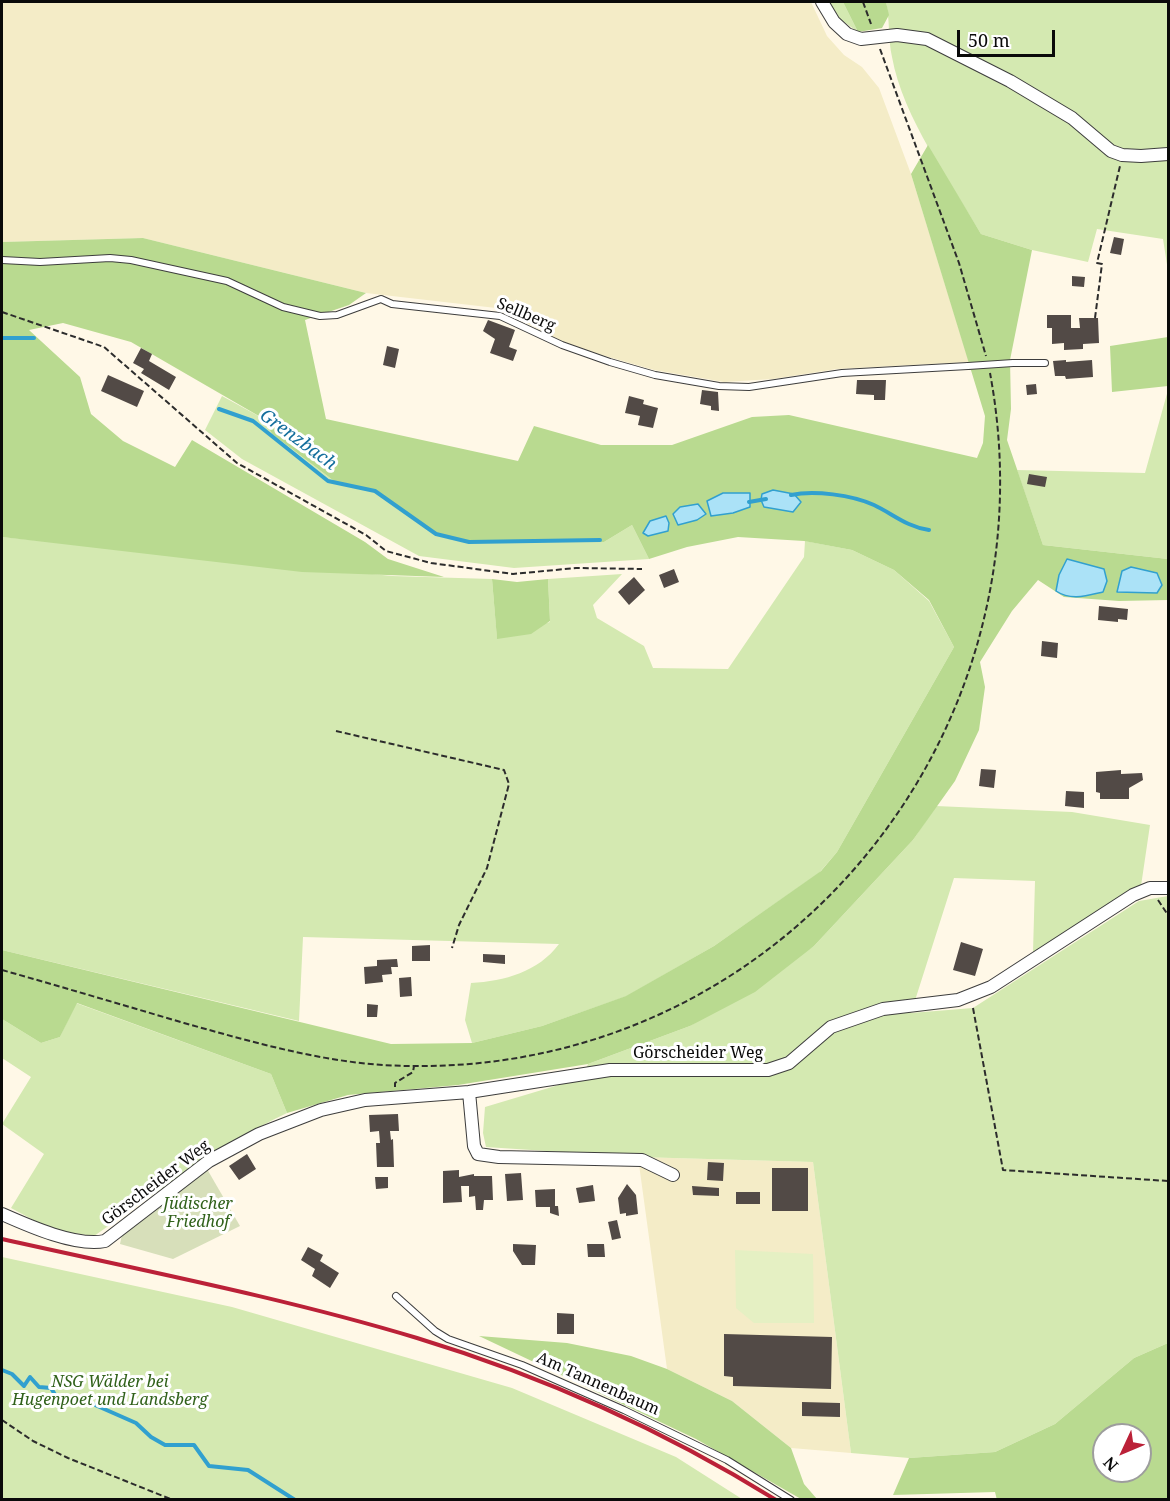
<!DOCTYPE html>
<meta charset="utf-8">
<style>
body{margin:0}
#map{position:relative;width:1170px;height:1501px;overflow:hidden;background:#fff8e7;font-family:"Noto Serif",serif}
canvas{display:block}
.frame{position:absolute;inset:0;border:3px solid #0a0a0a;pointer-events:none}
.north{position:absolute;left:1092px;top:1423px;width:60px;height:60px;box-sizing:border-box;background:#fff;border:2px solid #9d9d9d;border-radius:50%;rotate:226deg;font-size:16px;font-weight:700;line-height:24px;text-align:center;color:#0a0a0a}
.north::after{content:'';display:block;margin:auto;width:21px;height:27px;background:#bb2138;clip-path:polygon(50% 0,100% 100%,50% 72%,0 100%)}
.scale{position:absolute;left:957px;top:30px;width:98px;height:27px;box-sizing:border-box;border:3px solid #0a0a0a;border-top:0;padding-left:8px;font-size:18px;line-height:21px;white-space:nowrap;color:#0a0a0a;-webkit-text-stroke:4px #fff;paint-order:stroke}
</style>
<div id="map">
<canvas width="1170" height="1501"></canvas>
<div class="frame"></div>
<div class="north">N</div>
<div class="scale">50 m</div>
</div>
<script>
const ctx = document.querySelector('canvas').getContext('2d');
ctx.lineJoin = 'round';
function fillPath(path, color) { ctx.fillStyle = color; ctx.fill(path, 'evenodd'); }
function stroke(path, color, width, dash) { ctx.strokeStyle = color; ctx.lineWidth = width; ctx.lineCap = dash ? 'butt' : 'round'; ctx.setLineDash(dash || []); ctx.stroke(path); }
function drawText(font, color, halo, rows, align = 'center') {
  ctx.font = font + ' "Noto Serif",serif'; ctx.lineWidth = 6; ctx.setLineDash([]); ctx.textBaseline = 'middle'; ctx.strokeStyle = halo; ctx.fillStyle = color; for (const [text, x, y, turn = 0] of rows) {
    ctx.save(); ctx.translate(x, y); ctx.rotate((+turn || 0) * Math.PI / 180); ctx.textAlign = isNaN(turn) ? turn : align; if (halo) ctx.strokeText(text, 0, 0); ctx.fillText(text, 0, 0); ctx.restore();
  }
}
fillPath(new Path2D(`
 M2,2H811L827,36L844,55L862,67L879,88L911,174L969,362L837,369L773,379L724,382L654,370L574,347L496,308L366,293L143,238L2,242Z
 M638,1157L813,1162L851,1453L791,1448L732,1401L667,1369Z`), '#f4ecc7');
fillPath(new Path2D(`
 M829,2H843L858,32L840,19Z
 M886,2H1168V271L1163,239L1097,229L1088,262L1032,250L981,234C950,181 903,118 892,57C888,39 890,20 886,2Z
 M1168,390V559L1043,545L1017,470L1145,473Z
 M222,396L264,419L272,434L334,481L370,489L438,535L469,542H604L632,525L649,559L514,568L419,556L242,459L205,430Z
 M2,537L392,576L492,579L497,638L550,622L548,579L622,574L593,605L597,618L644,646L653,668L728,669L804,557L805,541L852,550L894,570L929,601L954,647L837,852L819,873L714,946L627,996L542,1026L472,1043L465,1020L471,983C505,981 538,972 559,944L303,937L299,1021L2,950Z
 M936,806L1072,812L1150,825L1141,886L1033,952L1035,881L954,878L911,1013L973,1008L1139,901L1168,896V1343L1134,1358L1055,1424L995,1452L909,1458L851,1453L813,1162L638,1157L486,1147L483,1133L485,1107L582,1078L588,1064L690,1026L814,946L913,840Z
 M76,1003L271,1074L287,1113C218,1146 156,1193 94,1236L52,1230L11,1208L44,1154L2,1124L31,1077L2,1058V1019L41,1043L60,1037Z
 M2,1257L232,1307L512,1388L676,1457L742,1499H2Z`), '#d4e9b1');
fillPath(new Path2D(`
 M843,2H886L889,15L882,28L858,32Z
 M928,145L981,234L1032,250L1010,360L1011,409L1007,440L1043,545L1168,559V600L1119,601L1064,597L1038,580L1012,611L980,662L985,687L979,730L955,781L913,840L814,946L755,992L690,1026L588,1064L458,1085L348,1095L287,1113L271,1074L77,1003L60,1037L41,1043L2,1019V950L391,1044L472,1043L542,1026L626,996L714,946L821,871L837,852L954,647L929,600L894,570L852,550L804,541L738,537L687,547L649,559L632,525L604,542H469L438,535L370,489L334,481L272,434L264,419L131,342L63,323L29,330L80,377L91,414L123,441L175,467L192,440L365,542L388,559L444,577L302,572L2,537V242L143,238L366,293L349,305L305,320L326,419L518,461L534,426L601,445H672L752,417L789,415L977,458L983,443L985,416L911,174Z
 M1168,337V386L1112,392L1110,346Z
 M492,579L517,582L548,579L550,621L531,634L497,639Z
 M479,1336L567,1343L631,1356L667,1369L732,1401L791,1448L804,1484L817,1499H801L696,1439Z
 M1168,1343V1499L997,1500L995,1492L893,1495L909,1458L995,1452L1055,1424L1134,1358ZM1104,1435H1140V1471H1104Z`), '#b9da90');
fillPath(new Path2D(`
 M207,1169L240,1226L173,1259L120,1244L123,1230Z`), '#d7dfba');
fillPath(new Path2D(`
 M735,1250L813,1254L814,1323H754L736,1308Z`), '#e5f0c3');
const water = new Path2D(`
 M773,490L794,494L801,502L793,512L764,507L761,500L762,494Z
 M723,493H750V507L733,513L711,516L707,501Z
 M698,504L706,514L697,520L678,525L673,514L680,507Z
 M666,516L669,523L668,531L648,536L643,533L650,521Z
 M1067,559L1104,569L1107,581L1103,592C1086,596 1071,601 1056,591L1059,575Z
 M1131,567L1157,573L1162,585L1157,593L1117,592L1122,571Z`);
fillPath(water, '#abe2f7');
stroke(water, '#31a0cf', 1.5);
stroke(new Path2D(`
 M2,338H34
 M219,409L253,421L328,481L375,491L436,534L469,542L600,540
 M791,495C814,490 852,495 874,505C893,514 907,527 929,530
 M749,502L766,499
 M2,1370L12,1374L24,1386L30,1377L39,1387L51,1388L60,1403L86,1401L136,1423L151,1437L165,1445H194L209,1466L248,1470L295,1500`), '#31a0cf', 4);
fillPath(new Path2D(`
 M1114,237L1124,239L1121,255L1110,253Z
 M1072,276L1085,277L1084,287L1072,286Z
 M1047,315H1071V328H1080L1079,318H1098L1099,343L1083,344V349L1064,350V343L1052,344V328H1047Z
 M488,320L515,330L509,347L517,350L513,361L490,353L495,339L483,331Z
 M387,346L399,349L395,368L383,365Z
 M141,348L152,354L149,361L176,377L169,390L141,373L144,369L133,363Z
 M1066,360V362L1092,360L1093,377L1066,379L1065,376H1055L1053,361Z
 M108,375L144,391L137,407L101,391Z
 M857,380H886L885,400H874V395L856,394Z
 M1036,384L1037,394L1027,395L1026,385Z
 M702,390L718,392L719,411L711,410V406L700,404Z
 M629,396L644,400L643,404L658,408L653,428L638,425L640,416L625,413Z
 M1029,474L1047,477L1045,487L1027,484Z
 M674,569L679,582L664,588L659,575Z
 M634,577L645,590L629,605L618,592Z
 M1099,606L1128,609L1127,620L1118,619V622L1098,620Z
 M1042,641L1058,643L1057,658L1041,656Z
 M981,769L996,770L994,788L979,786Z
 M1121,770V774L1142,773L1143,780L1129,788V799H1100V793L1096,792V772Z
 M1066,791L1084,792V808L1065,806Z
 M961,942L983,949L975,976L953,970Z
 M430,945V961H412V946Z
 M483,954L505,955V964L483,962Z
 M397,959L398,967H391L392,974L382,975L383,982L365,984L364,967L377,966V960Z
 M411,977L412,996L400,997L399,978Z
 M367,1004L378,1005L377,1017H367Z
 M398,1114L399,1131H390L391,1140L393,1139L394,1167H377L376,1143H380L379,1131L370,1132L369,1115Z
 M247,1154L256,1169L239,1180L229,1166Z
 M708,1162L724,1163L723,1181L707,1180Z
 M772,1168H808V1211H772Z
 M459,1170V1177L474,1174V1176H492L493,1200H484L483,1210H476L475,1196L469,1197V1186H461L462,1202L443,1203V1171Z
 M521,1173L523,1200L507,1201L505,1174Z
 M375,1177H388V1188L376,1189Z
 M627,1184L636,1195L638,1214L626,1216V1213L620,1214L618,1198Z
 M593,1185L595,1201L579,1203L576,1188Z
 M692,1186L719,1188V1196L693,1195Z
 M555,1189V1206H558L559,1216L550,1213V1207H536L535,1190Z
 M736,1192H760V1204H736Z
 M617,1220L621,1238L612,1240L608,1222Z
 M513,1244L536,1245L535,1265H522L513,1251Z
 M587,1244H604L605,1257H588Z
 M308,1247L323,1255L320,1261L339,1273L330,1288L312,1276L315,1269L301,1260Z
 M557,1313L574,1314V1334H557Z
 M724,1334L832,1337L831,1389L733,1386V1377L724,1376Z
 M802,1402L840,1403V1417L802,1416Z`), '#524a46');
const service = new Path2D(`
 M2,260L40,262L110,258L131,260L227,281L283,307L320,316L337,315L381,299L392,304L500,316L562,345L610,362L655,375L719,386L749,387L842,373L968,366
 M1013,363H1045
 M396,1296L435,1331L448,1339L522,1365L624,1410L727,1460L791,1500`);
const minor = new Path2D(`
 M822,2L834,22L847,34L861,39L897,35L927,39L1010,81L1072,118L1111,151L1122,155L1141,156L1168,154
 M469,1092L474,1146L478,1154L499,1157L642,1160L673,1175
 M2,1214C29,1226 76,1247 105,1241L209,1161L259,1134L321,1110L365,1100L469,1092L610,1070H768L789,1063L831,1027L883,1009L958,1000L991,987L1133,895L1150,888H1168`);
stroke(service, '#3d3d3d', 8);
stroke(minor, '#3d3d3d', 14);
stroke(new Path2D(`
 M863,2L871,24
 M880,49L959,263L986,356
 M2,312L104,347L237,463L366,535L386,551L431,563L513,574L576,568L642,569
 M1095,318L1102,264L1097,263L1120,166
 M336,731L504,770L509,784L487,868L459,925L452,948
 M1158,900L1168,915
 M2,970C62,987 123,1005 184,1023C260,1044 334,1066 413,1066C783,1070 1057,733 990,373
 M973,1008L1003,1170L1168,1181
 M395,1087V1083L413,1072L414,1066
 M2,1420L33,1441L68,1458L173,1500`), '#2c2c2c', 2, [6, 3]);
stroke(service, '#fff', 6);
stroke(minor, '#fff', 12);
stroke(new Path2D(`
 M2,1239C140,1270 281,1297 417,1338C542,1376 665,1431 776,1500`), '#bb2138', 4);
const serviceBridge = new Path2D(`
 M968,366L1013,363`);
stroke(serviceBridge, '#3d3d3d', 8, []);
stroke(serviceBridge, '#fff', 6);
drawText('16px', '#0a0a0a', '#fff', [
 ["Sellberg",526,315,23],
 ["Görscheider Weg",698,1053],
 ["Görscheider Weg",156,1183,-37],
 ["Am Tannenbaum",598,1384,24]
]);
drawText('italic 16px', '#30611a', '#fff', [
 ["Jüdischer",198,1204],
 ["Friedhof",198,1222],
 ["NSG Wälder bei",110,1382],
 ["Hugenpoet und Landsberg",110,1400]
]);
drawText('italic 18px', '#136e9c', '#fff', [
 ["Grenzbach",298,440,36]
]);
</script>
